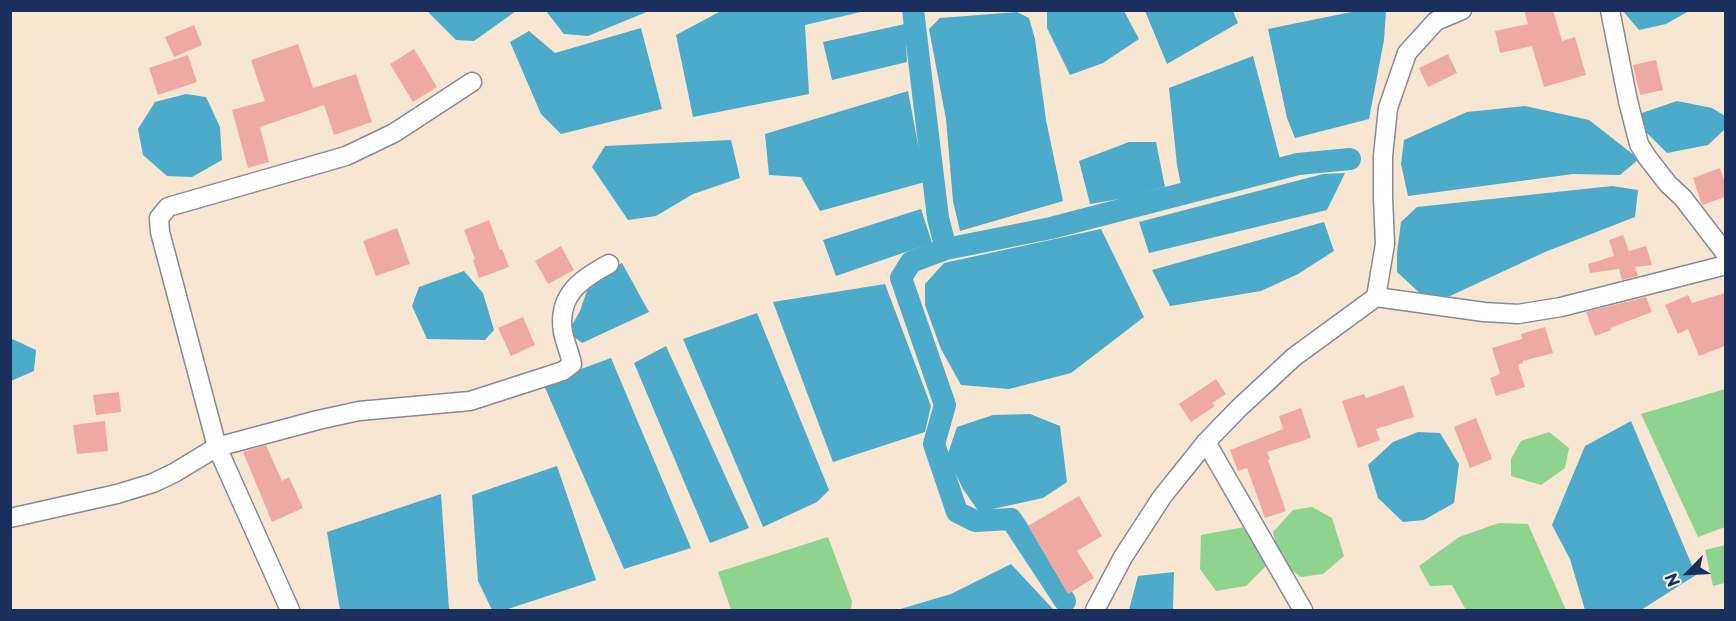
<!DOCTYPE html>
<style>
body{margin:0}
#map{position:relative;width:1736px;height:621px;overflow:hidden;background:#f7e6d1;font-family:"Playpen Sans",sans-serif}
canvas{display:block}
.frame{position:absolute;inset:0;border:12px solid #1b2f5e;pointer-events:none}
.north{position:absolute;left:1658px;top:543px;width:60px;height:60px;-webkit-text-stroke:4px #fbf7ec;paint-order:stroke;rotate:246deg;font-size:16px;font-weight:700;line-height:24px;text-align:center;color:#1b2f5e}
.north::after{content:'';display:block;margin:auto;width:21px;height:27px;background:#1b2f5e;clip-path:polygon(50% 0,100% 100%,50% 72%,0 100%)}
</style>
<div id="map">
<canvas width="1736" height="621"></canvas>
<div class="frame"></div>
<div class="north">N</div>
</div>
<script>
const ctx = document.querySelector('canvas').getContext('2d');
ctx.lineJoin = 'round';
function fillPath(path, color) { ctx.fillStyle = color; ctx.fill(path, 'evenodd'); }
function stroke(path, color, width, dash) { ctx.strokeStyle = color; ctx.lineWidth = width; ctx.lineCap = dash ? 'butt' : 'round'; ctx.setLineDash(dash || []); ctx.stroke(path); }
fillPath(new Path2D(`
 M1725,389V527L1698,537L1641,414Z
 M1549,432L1569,448L1565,468L1541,485L1511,476V459L1521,441Z
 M1312,507L1332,518L1344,556L1323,574L1301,577L1279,561L1273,532L1293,510Z
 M1499,523L1528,524L1566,610H1466L1452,585L1430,586L1419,566L1459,537Z
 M1245,527L1267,565L1246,586L1216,591L1200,569L1201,535Z
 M828,537L852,601L851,610H731L718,572Z
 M1725,545V583L1713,586L1705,550Z`), '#8ed48f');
fillPath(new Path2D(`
 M427,11H516L474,41L456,40Z
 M546,11V10L649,11L588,36L564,34Z
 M721,11V10L865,11L805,25L809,94L693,117L676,35Z
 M1047,11H1124L1139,39L1103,63L1070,75L1047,28Z
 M1145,11H1233L1238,23L1167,64Z
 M1356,11H1386L1384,40L1369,119L1295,138L1287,118L1268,29Z
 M1623,11H1689L1666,24L1639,30Z
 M1017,12L1029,18L1035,39L1046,120L1063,201L960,231L953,201L946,119L929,29L940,18Z
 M905,24L907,62L832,80L823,42Z
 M641,28L662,109L561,134L541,114L510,42L529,31L555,53Z
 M1253,56L1280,159L1181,185L1177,165L1169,88Z
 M908,91L925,182L820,211L801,177L769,175L765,134Z
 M186,94L206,97L220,127L222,160L192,177L167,176L143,155L138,129L155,102Z
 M1677,101L1712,108L1725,116V129L1708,145L1667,153L1646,132L1639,114Z
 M1525,106L1589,120L1639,159L1620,175L1573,174L1408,196L1401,164L1404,140L1467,112Z
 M731,140L740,178L693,194L656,216L628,220L592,167L605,146Z
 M1129,142H1156L1165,187L1125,198L1090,204L1079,161Z
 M1345,173L1327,210L1149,253L1139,222L1323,174Z
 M1612,186L1638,190L1635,217L1545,252L1450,296L1424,297L1397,272V252L1401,222L1417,207Z
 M921,209L932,243L836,276L823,240Z
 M1324,222L1334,251L1298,274L1261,291L1170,306L1152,270Z
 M1101,229L1144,317L1071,373L1009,389L961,385L941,349L925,305V284L944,263Z
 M622,263L649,312L582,343L568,332L580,311L591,279Z
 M464,271L483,293L494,330L485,340L427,339L412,306L419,287Z
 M885,284L931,406L925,432L833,462L773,302Z
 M757,313L829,490L817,502L763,527L683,339Z
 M10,338L36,350L34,371L11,381Z
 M666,346L749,528L710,543L634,363Z
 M611,358L691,548L624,569L543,383Z
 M1030,414L1060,426L1067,482L1043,498L979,512L963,489L947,456L957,427L993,415Z
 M1631,421L1696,575L1641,610H1585L1570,559L1552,525L1585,446Z
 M1418,432L1440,433L1459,464L1454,503L1424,520L1403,522L1378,498L1368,465L1393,442Z
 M557,466L596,580L505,610H492L478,581L472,495Z
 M441,494L449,609L340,610L327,532Z
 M1011,564L1053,609L1050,610H897L951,594Z
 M1174,572L1173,610H1129L1138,576Z`), '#4caaca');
stroke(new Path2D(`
 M913,10L938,218L946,249
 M1065,601L1011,519L975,521L957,512L934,444L945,405L901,278L911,262L946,249L1051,228L1298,164L1350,159`), '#4caaca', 22);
fillPath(new Path2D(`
 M1524,10H1553L1562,41L1575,37L1586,75L1544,87L1532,46L1500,53L1495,31L1528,24Z
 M194,25L202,45L174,57L165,37Z
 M298,44L313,88L356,74L372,122L334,135L324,105L260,127L269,162L248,168L232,110L265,101L251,60Z
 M414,49L437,87L413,102L390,64Z
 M1448,54L1457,73L1428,87L1419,68Z
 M188,55L197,82L158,95L149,68Z
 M1656,60L1663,90L1640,95L1633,65Z
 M1720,168L1725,183V197L1702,205L1693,178Z
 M489,220L500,250L502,249L509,267L479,278L473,260L475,259L464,230Z
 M397,228L410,264L376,276L363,241Z
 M1623,235L1629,251L1646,246L1652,265L1635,267L1638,276L1622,280L1619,269L1590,273L1588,264L1614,256L1609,240Z
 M561,246L574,270L548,284L535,261Z
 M1725,293V346L1699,356L1688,329L1678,334L1665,305L1688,295L1692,303Z
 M1646,297L1652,312L1610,328L1611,330L1595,336L1586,312Z
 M523,317L535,345L511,356L498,328Z
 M1545,327L1553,353L1523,361V363L1518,365L1525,387L1496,396L1490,378L1500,374L1492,348L1522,339L1521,334Z
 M1216,379L1226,394L1212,403L1215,406L1191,422L1179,404Z
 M1404,385L1414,417L1376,429L1380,440L1358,448L1342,401L1364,394L1366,398Z
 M119,392L121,412L96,415L93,395Z
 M1301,408L1311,438L1267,452L1270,459L1268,460L1286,511L1265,518L1247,468L1238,471L1230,450L1283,429L1279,416Z
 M1476,418L1492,459L1470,468L1454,427Z
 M105,421L108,451L77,454L73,425Z
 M266,445L282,481L289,477L303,508L272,522L243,452Z
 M1079,496L1102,536L1077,551L1094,578L1068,594L1028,526Z`), '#efa9a4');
const minor = new Path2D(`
 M1610,10L1628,101L1639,144L1647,157L1668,184L1683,198L1726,254
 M1376,297L1484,312L1518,314L1561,307L1726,265
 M1206,442L1303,610
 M10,518L117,494L153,483L174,473L217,447L318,420L359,411L470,401L563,371L572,364C570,353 565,343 563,332C557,295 581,279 609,264
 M290,610L217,447L160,232L159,218L168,207L346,156L394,133L472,82
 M1095,610L1123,557L1162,497L1206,442L1239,408L1294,357L1376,297L1385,244L1383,198V156L1388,108L1407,53L1436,21L1462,10`);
stroke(minor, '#898a98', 21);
stroke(minor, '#fff', 18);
</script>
